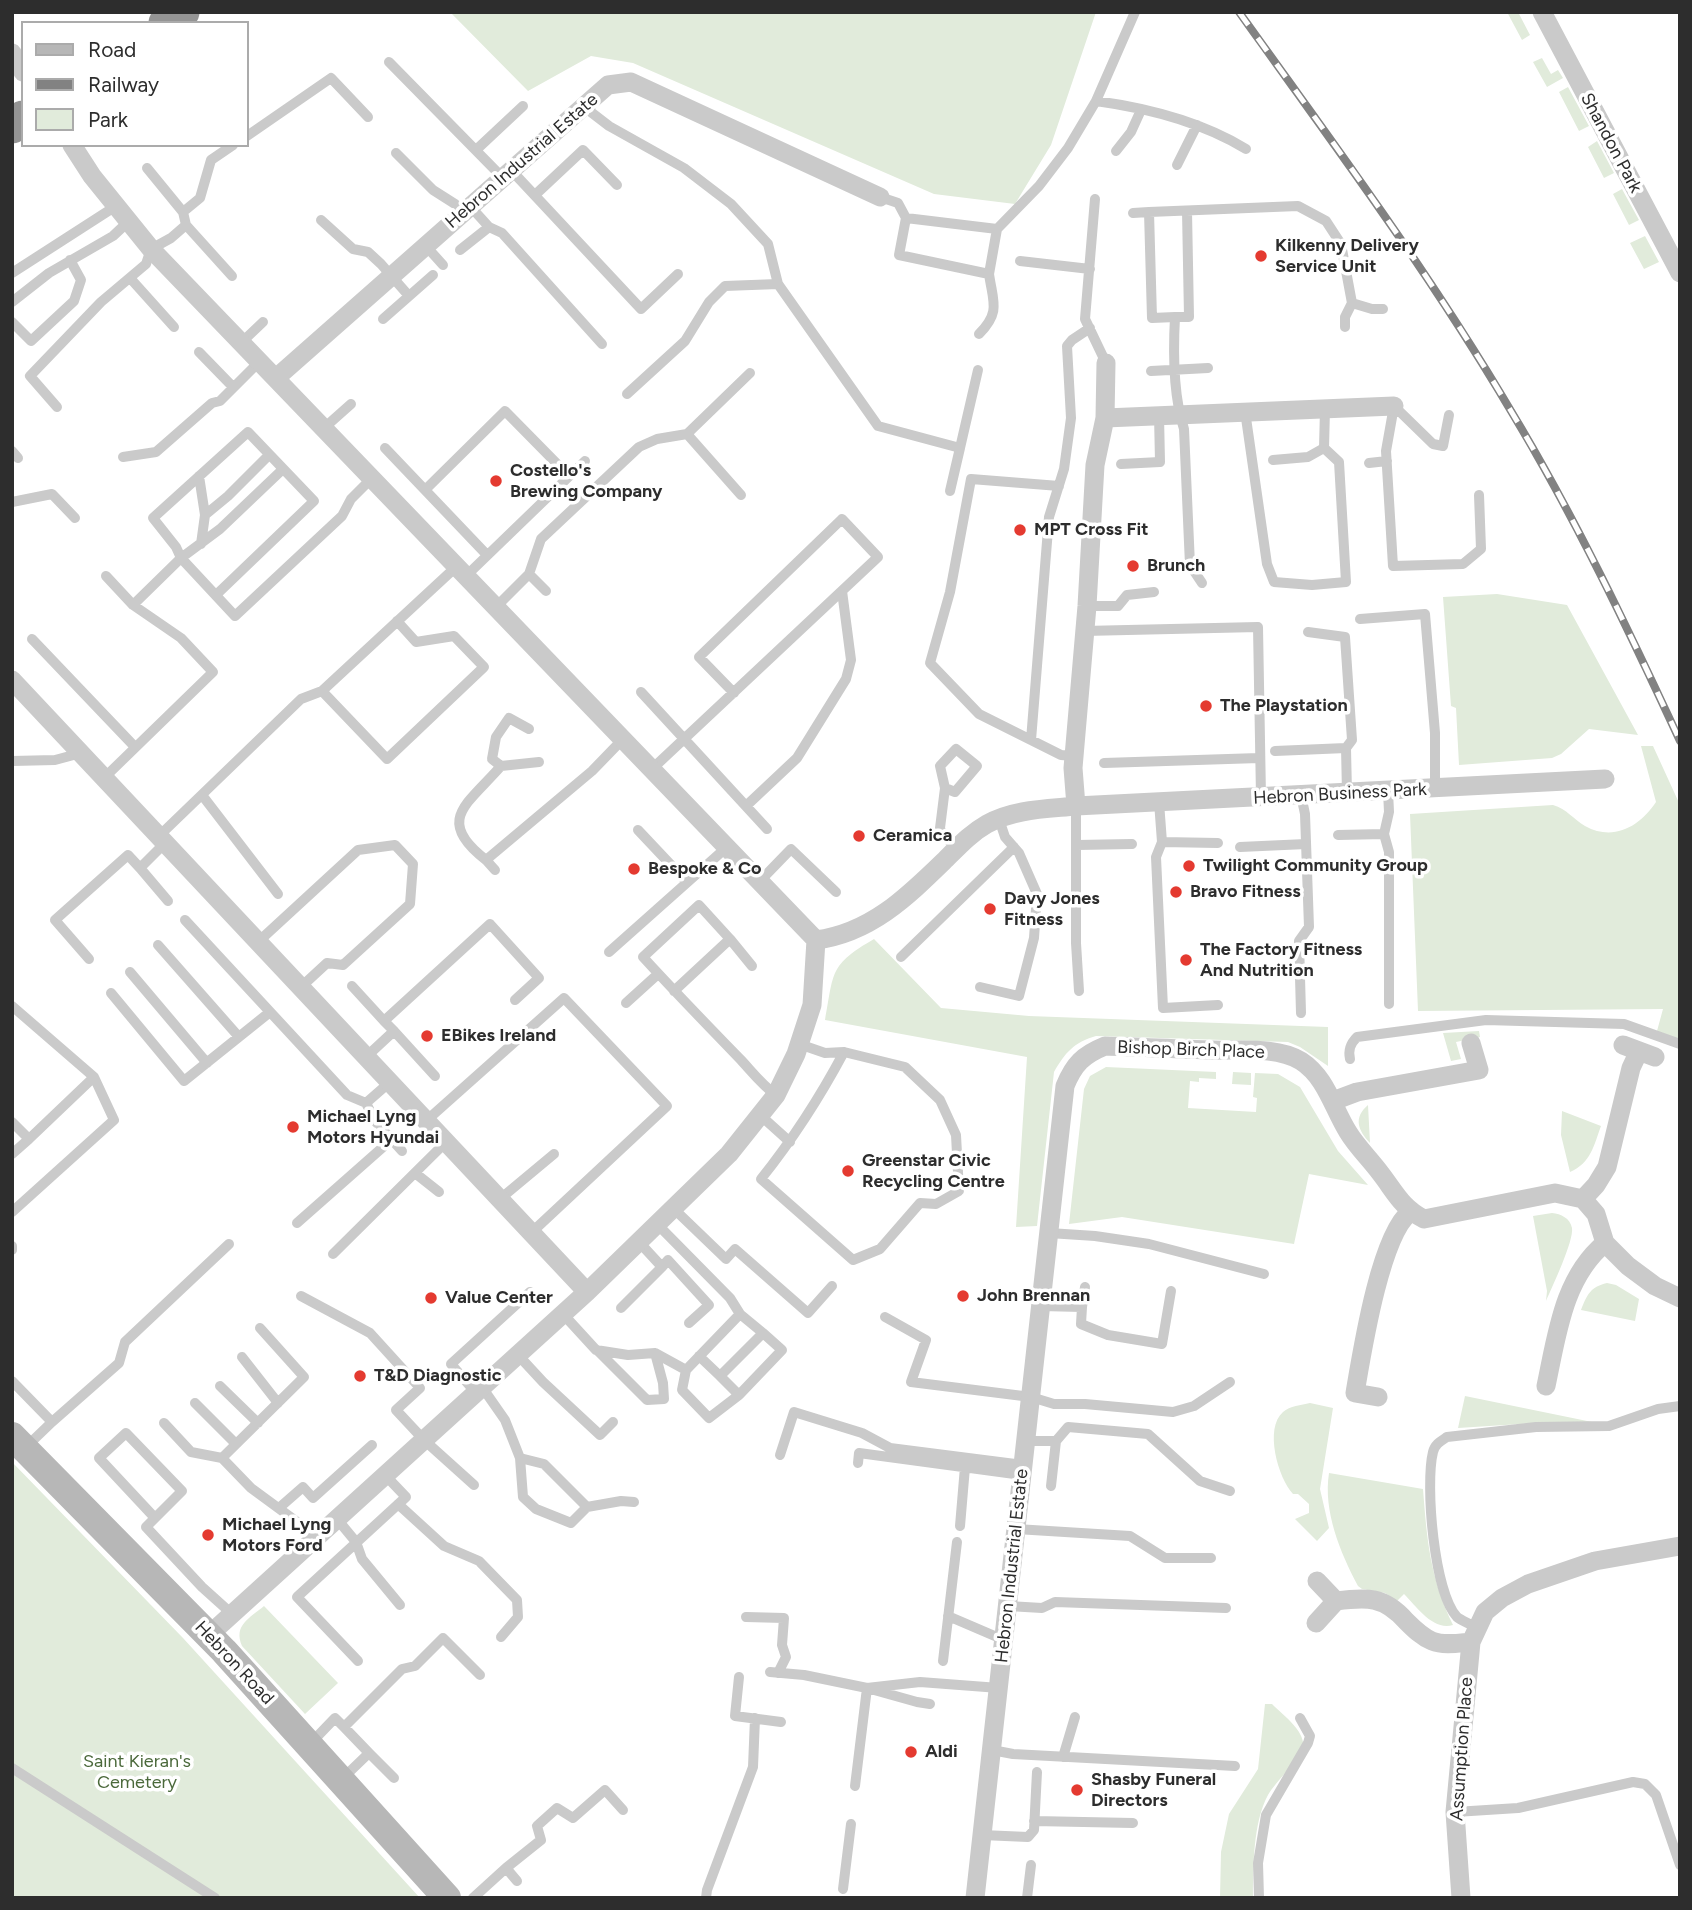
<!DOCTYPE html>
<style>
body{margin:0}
#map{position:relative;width:1692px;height:1910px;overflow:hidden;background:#fff;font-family:Figtree,sans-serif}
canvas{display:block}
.frame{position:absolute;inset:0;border:14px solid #2d2d2d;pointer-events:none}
.legend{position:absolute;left:21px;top:21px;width:228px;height:126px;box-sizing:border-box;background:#fff;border:2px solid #ababab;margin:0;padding:9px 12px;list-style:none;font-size:21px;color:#2d2d2d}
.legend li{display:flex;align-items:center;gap:14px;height:35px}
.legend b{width:35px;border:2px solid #ababab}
</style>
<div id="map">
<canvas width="1692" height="1910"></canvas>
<div class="frame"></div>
<ul class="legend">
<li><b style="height:9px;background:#b7b7b7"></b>Road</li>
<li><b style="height:9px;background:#828282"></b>Railway</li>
<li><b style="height:19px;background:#e1ebdb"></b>Park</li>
</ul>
</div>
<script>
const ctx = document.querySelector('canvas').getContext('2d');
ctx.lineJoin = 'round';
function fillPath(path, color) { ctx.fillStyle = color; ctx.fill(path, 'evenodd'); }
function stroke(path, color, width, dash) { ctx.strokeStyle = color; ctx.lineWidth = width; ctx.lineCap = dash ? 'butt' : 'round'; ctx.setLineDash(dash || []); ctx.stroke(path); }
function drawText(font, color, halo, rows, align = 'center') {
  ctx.font = font + ' Figtree,sans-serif'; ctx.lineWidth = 7; ctx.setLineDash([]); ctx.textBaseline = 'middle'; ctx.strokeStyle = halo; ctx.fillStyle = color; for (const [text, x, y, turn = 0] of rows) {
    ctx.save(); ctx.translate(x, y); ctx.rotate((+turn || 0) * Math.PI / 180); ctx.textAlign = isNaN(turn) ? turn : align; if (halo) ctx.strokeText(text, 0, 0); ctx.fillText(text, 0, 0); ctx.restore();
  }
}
fillPath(new Path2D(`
 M450,12H1096L1051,145L1015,204L934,194L633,63L591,56L528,91Z
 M1507,12H1518L1530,35L1522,40Z
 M1542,58L1551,74L1558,70L1563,78L1547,87L1533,62Z
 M1568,87L1589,126L1579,131L1559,92Z
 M1597,141L1614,173L1604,178L1588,147Z
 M1622,189L1639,220L1629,225L1613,194Z
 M1645,236L1659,262L1644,269L1630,243Z
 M1497,594L1567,605L1638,735L1589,729L1561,754L1552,758L1459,765L1456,708L1451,706L1443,597Z
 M1641,746H1653L1680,805V1041L1657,1031L1663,1009L1418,1011L1410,814L1553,805C1567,809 1573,819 1585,826C1614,842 1640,826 1656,802Z
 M874,939L941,1008L1029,1016L1328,1027V1066L1300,1047L1288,1042L1096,1036C1074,1042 1065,1053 1054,1072L1037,1226L1016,1227L1027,1057L825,1020C834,972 829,965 874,939Z
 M1479,1031L1480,1037L1456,1042L1461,1059L1451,1061L1443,1033Z
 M1106,1067L1216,1072V1079L1199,1078V1082L1190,1081L1188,1108L1256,1112L1257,1098L1253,1097L1255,1073L1278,1074L1300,1087L1338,1151L1368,1185L1309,1174L1294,1244L1122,1217L1069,1224L1084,1089L1090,1076Z
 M1233,1072L1251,1073V1085L1232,1084Z
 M1368,1105L1370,1143C1358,1130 1353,1118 1368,1105Z
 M1562,1111L1601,1126C1594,1145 1591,1163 1570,1172L1561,1135Z
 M1552,1213C1561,1214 1570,1218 1572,1228C1574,1241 1552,1287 1546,1301L1547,1291L1533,1216Z
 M1607,1283L1616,1285L1639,1299L1635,1321L1581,1310C1587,1295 1590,1287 1607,1283Z
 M1465,1396L1592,1422L1536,1423L1458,1428Z
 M1310,1403L1333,1408L1320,1489L1329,1528L1317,1541L1295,1519L1309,1513V1504L1298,1494H1293C1278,1478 1264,1428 1283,1412C1290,1406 1301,1405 1310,1403Z
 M12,1462L183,1638L420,1898H12Z
 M1329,1473L1423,1489C1427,1541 1430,1577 1453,1625C1433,1631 1417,1607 1404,1594L1397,1601L1385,1593L1362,1589L1358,1586C1340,1552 1323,1511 1329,1473Z
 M264,1606L338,1683L305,1714L242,1646C233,1625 250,1618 264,1606Z
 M1265,1704H1272C1282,1714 1301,1728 1303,1742C1305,1755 1275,1782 1268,1795C1253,1822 1253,1868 1253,1898H1220L1221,1852L1229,1814L1258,1769Z`), '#e1ebdb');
stroke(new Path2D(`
 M389,62L502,177
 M1096,101C1147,108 1202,122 1246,149
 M583,106L609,126L684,168L731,204L768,244L778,284L878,426L960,448L978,370
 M247,136L331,78L368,117
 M476,150L523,106
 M1116,151L1131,132L1141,110
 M396,153L433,190L455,204L463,212
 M1177,165L1197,125
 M147,168L183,212
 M511,170L641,309L678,274
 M535,195L583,150L617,185
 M880,197L898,203L906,218L997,229L989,274L899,255L906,218
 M1095,199L1085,319L1106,363
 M470,206L489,227L502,233L602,344
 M1133,213L1149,212
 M321,220L353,249L368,252L381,264L409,296
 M186,225L232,276
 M997,229L1039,186L1068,148L1096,101L1135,12
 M425,245L443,265
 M460,250L489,227
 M1020,261L1090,269
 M12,273L116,206
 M130,278L174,327
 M12,302L49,273L113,236L129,221
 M1352,303L1372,309H1383
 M1175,317H1189L1187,211
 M383,319L433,275
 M12,322L31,341L74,301L81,280L70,260
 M979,334C1001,312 993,302 989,274
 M242,342L263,322
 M199,352L233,387
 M1151,371L1208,368
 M627,394L685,341L709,302L725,286L778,284
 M1394,406L1386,451L1393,566L1463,564L1481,549L1479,495
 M1394,406L1433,444L1443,446L1449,415
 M57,407L30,376L101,302L146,264L151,249L171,238L186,225L183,212L200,198L211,160L233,145
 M1245,411L1267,564L1274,582L1312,585L1346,582L1339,462L1324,448L1325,409
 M324,428L351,404
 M687,434L750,373
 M385,448L487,555
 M12,451L18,458
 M123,457L156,452L212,403L220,401L260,361
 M1273,460L1308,457L1324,448
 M1369,463L1387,461
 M1121,464L1160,462L1159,415
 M199,476L205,515L201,544
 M1059,486L971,479L950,592L930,663L979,714L1061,755L1074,756
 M425,490L505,411L569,476
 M950,491L960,448
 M12,502L52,494L75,518
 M205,515L228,496L269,455
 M529,574L541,539L639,447L657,439L687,434L741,495
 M466,576L585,461
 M1202,583L1190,565L1184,429C1173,395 1173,353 1175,317L1152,318L1149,212L1298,206L1326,221L1341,244L1352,303L1345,317V327
 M216,595L314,501L248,432L153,518L176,547L181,558L220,529L283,469
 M133,605L181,558L235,616L342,516L351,499L372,478
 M1087,606H1118L1127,595L1154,592
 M496,607L529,574L546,591
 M1360,619L1425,614L1435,733V788
 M397,621L416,642L454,636L484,667L387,759L322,691L457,566
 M1084,631L1258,627L1261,797
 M1308,632L1345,637L1352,740L1346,748L1347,793
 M32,639L135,747
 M641,692L767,829
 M1031,740L1049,517L1064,469L1071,418L1067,346L1072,340L1090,328
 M1275,751L1346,748
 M12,761L55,760L81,753
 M1104,763L1259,758
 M501,766L492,759L496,737L509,718L529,729
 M652,769L878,557L842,519L699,657L734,693
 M104,778L213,672L181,638L133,605L106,576
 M945,788L955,792L977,766L956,749L940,766L945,788L940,828L942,834L957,848
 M1388,791L1389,812L1384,834L1389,852V1004
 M202,795L278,894
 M1301,795L1305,814L1309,927L1299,941L1301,1013
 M1159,802L1162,842L1156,857L1163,1008L1218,1005
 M746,806L797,758L846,679L851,660L842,591
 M1076,806V943L1079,991
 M638,830L687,882
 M1338,835L1384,834
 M159,836L301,699L322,691
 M1162,842L1218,843
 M1077,845L1132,844
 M1240,847L1306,844
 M486,860C434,820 468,804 501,766L539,762
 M140,868L168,901
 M495,870L486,860L592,771L623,739
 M760,881L791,849L836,892
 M185,920L347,1095L366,1103L375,1121L402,1151
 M730,939L752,966
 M258,942L358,850L395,845L413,864L410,904L343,965L327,963L301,987
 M158,945L239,1037
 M609,952L727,847
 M901,957L1014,847
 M89,959L55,920L128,855L140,868L165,843
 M130,972L207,1063
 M352,986L384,1021
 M980,987L1019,996L1034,938L1037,894L1019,853L1005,837L999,819
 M674,991L730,939L699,905L643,957C675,992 708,1026 741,1060C753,1073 762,1085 776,1095
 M111,993L184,1081L270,1012
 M626,1003L658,974
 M12,1006L94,1077L114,1120L12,1212
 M394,1031L435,1076
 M799,1044L825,1053L844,1052
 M844,1052L905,1067L940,1100L956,1135L959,1191L936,1204L920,1203L880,1249L853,1260L761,1179C793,1139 820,1097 844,1052Z
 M366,1057L394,1031L384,1021L490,924L539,978L515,1000
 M1350,1059C1348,1050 1350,1044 1357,1037L1486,1020L1624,1024L1680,1044
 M366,1103L390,1082
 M760,1115L790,1142
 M426,1121L564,998L667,1106L531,1233
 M12,1122L29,1139L94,1077
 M12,1154L29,1139
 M415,1173L439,1192
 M500,1199L554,1154
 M673,1208L726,1259L735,1249L808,1313L832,1286
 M297,1223L391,1140
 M1049,1233L1095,1236L1149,1244L1264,1274
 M639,1242L662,1267L668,1260L709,1305L689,1323
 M12,1246V1250
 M333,1254L446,1142
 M301,1296L370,1333L420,1388L396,1410L424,1440L474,1485
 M1041,1306L1082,1307L1081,1324L1108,1335L1162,1344L1171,1291
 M1082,1307L1085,1287
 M621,1308L662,1267
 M563,1314L596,1350L628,1355L655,1353L686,1370L740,1314L730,1298L657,1224
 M885,1317L926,1340L911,1382L1031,1397L1054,1404H1085L1173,1412L1194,1406L1230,1382
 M260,1328L304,1377L222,1458L251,1488L300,1524L314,1540
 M597,1350L647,1400L664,1399L663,1383L655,1353
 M518,1355L543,1382L600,1435L613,1422
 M699,1356L720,1376L763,1333L740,1314
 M242,1357L278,1403
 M686,1370L682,1390L709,1418L739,1395
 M720,1376L739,1395L782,1350L763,1333
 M12,1381L52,1422L25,1448
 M220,1386L258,1423
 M482,1387L505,1420L520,1458L544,1464L587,1507L571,1523L536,1509L523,1497L520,1458
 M476,1393L451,1364L530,1292
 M195,1403L236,1444
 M52,1422L119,1363L125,1342L229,1244
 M164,1423L191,1452L222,1458
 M1026,1441H1056L1068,1427L1148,1434L1200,1481L1230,1491
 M780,1455L794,1412L862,1433L890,1448L1023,1465
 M858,1463L859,1453L1022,1475
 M1051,1486L1056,1441
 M398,1504L444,1546L479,1561L517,1600L518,1617L501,1637
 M587,1507L621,1501L634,1502
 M279,1508L303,1487L313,1498L372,1445
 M155,1518L182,1491L126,1433L99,1458L155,1518L146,1527L202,1587L232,1614
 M337,1519L356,1542L362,1559L400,1605
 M960,1526L965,1467
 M1016,1529L1130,1536L1165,1558H1211
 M1008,1606L1042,1608L1055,1602L1226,1608
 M948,1616L1004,1640
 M746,1617L784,1618L782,1645L786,1657L778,1673
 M1476,1628C1471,1624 1462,1621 1457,1617C1434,1593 1425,1484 1433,1452C1435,1444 1441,1441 1447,1437L1536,1427L1609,1426L1658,1409L1680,1406
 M358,1661L297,1597L406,1497L385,1475
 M943,1661L957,1542
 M770,1672L804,1675L867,1688L920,1682L999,1688
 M739,1677L735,1716L781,1722
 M310,1744L335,1718L344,1727L402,1669L415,1666L443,1638L480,1675
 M992,1750L1013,1754L1235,1766
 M369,1753L394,1778
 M1063,1757L1075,1717
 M12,1768L215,1898
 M341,1780L369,1753L344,1727
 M855,1786L867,1688L917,1702L930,1704
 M1455,1812L1518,1808L1633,1782L1645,1784L1656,1795L1680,1865
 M1034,1821L1133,1823
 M982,1835L1028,1837L1034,1830L1037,1772
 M506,1868L541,1840L537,1826L557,1808L573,1818L605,1790L623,1810
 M843,1889L851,1824
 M473,1898L506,1868L517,1881
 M706,1898L707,1890L753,1767L755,1718
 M1027,1898L1031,1865
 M1259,1898L1258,1863L1266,1815L1308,1743L1310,1736L1300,1718`), '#cacaca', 10);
stroke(new Path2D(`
 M1542,12L1680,273
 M12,53L23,72
 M72,145L92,176L151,249L816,940L812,1005L796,1054L776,1095L729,1154L587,1292L209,1635
 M276,378L608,85L631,82L880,197
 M1105,418L1106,363
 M12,680L587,1292
 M1076,806L1073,768L1087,606L1095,465L1105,418L1394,406
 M816,940C871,933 908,896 946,859C959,846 971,833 987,824C1014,809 1046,809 1076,806L1605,779
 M1623,1045L1655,1057
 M1333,1101L1357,1092L1479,1070L1471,1043
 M1583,1199L1596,1185L1607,1167L1631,1068L1639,1051
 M1546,1386C1557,1335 1563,1278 1605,1243
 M1378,1397L1355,1393C1362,1352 1380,1236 1410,1212
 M1317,1581L1336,1601
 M1316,1623L1336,1601C1367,1597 1384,1596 1406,1621C1414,1629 1422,1637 1432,1641C1444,1646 1459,1643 1471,1642
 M975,1898L1065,1086C1074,1064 1083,1055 1105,1046C1141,1047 1176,1049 1212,1050C1239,1051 1277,1046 1301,1061C1326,1077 1333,1108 1348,1132C1357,1147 1370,1159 1381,1174C1395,1192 1402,1208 1424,1219L1555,1193L1583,1199L1596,1214L1605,1243L1628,1266L1655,1286L1680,1298
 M1461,1898L1455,1812L1471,1642L1485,1612L1502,1598L1528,1584L1595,1561L1680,1546`), '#cacaca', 19);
stroke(new Path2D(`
 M12,1436L224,1651L447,1898`), '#b7b7b7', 28);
stroke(new Path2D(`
 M166,23L182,12
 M12,126L23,118`), '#949494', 35);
const rail = new Path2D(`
 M1239,12C1333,143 1429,272 1511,411C1575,517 1628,629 1680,741`);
stroke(rail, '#828282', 8);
stroke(rail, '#fff', 5, [16]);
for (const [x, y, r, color] of [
 [1261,256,7,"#e43a30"],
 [496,481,7,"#e43a30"],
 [1020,530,7,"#e43a30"],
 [1133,566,7,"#e43a30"],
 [1206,706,7,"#e43a30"],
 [859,836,7,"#e43a30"],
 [1189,866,7,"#e43a30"],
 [634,869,7,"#e43a30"],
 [1176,892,7,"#e43a30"],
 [990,909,7,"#e43a30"],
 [1186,960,7,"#e43a30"],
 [427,1036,7,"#e43a30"],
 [293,1127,7,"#e43a30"],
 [848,1171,7,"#e43a30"],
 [963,1296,7,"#e43a30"],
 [431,1298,7,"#e43a30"],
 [360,1376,7,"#e43a30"],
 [208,1535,7,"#e43a30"],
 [911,1752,7,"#e43a30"],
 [1077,1790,7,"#e43a30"]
]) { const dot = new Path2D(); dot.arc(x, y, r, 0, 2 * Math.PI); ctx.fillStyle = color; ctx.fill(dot); stroke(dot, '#fff', 2.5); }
drawText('18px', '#2d2d2d', '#fff', [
 ["Shandon Park",1611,143,62],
 ["Hebron Industrial Estate",522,161,-41],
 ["Hebron Business Park",1340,794,-3],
 ["Bishop Birch Place",1191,1050,2],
 ["Hebron Industrial Estate",1012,1566,-84],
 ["Hebron Road",234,1663,47],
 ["Assumption Place",1462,1749,-86]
]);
drawText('bold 18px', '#2d2d2d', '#fff', [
 ["Kilkenny Delivery",1275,246],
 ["Service Unit",1275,267],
 ["Costello's",510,471],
 ["Brewing Company",510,492],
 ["MPT Cross Fit",1034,530],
 ["Brunch",1147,566],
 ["The Playstation",1220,706],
 ["Ceramica",873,836],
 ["Twilight Community Group",1203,866],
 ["Bespoke & Co",648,869],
 ["Bravo Fitness",1190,892],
 ["Davy Jones",1004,899],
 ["Fitness",1004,920],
 ["The Factory Fitness",1200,950],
 ["And Nutrition",1200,971],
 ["EBikes Ireland",441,1036],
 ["Michael Lyng",307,1117],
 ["Motors Hyundai",307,1138],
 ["Greenstar Civic",862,1161],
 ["Recycling Centre",862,1182],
 ["John Brennan",977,1296],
 ["Value Center",445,1298],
 ["T&D Diagnostic",374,1376],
 ["Michael Lyng",222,1525],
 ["Motors Ford",222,1546],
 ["Aldi",925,1752],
 ["Shasby Funeral",1091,1780],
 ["Directors",1091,1801]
], 'left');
drawText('18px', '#4b693b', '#fff', [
 ["Saint Kieran's",137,1762],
 ["Cemetery",137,1783]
]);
</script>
